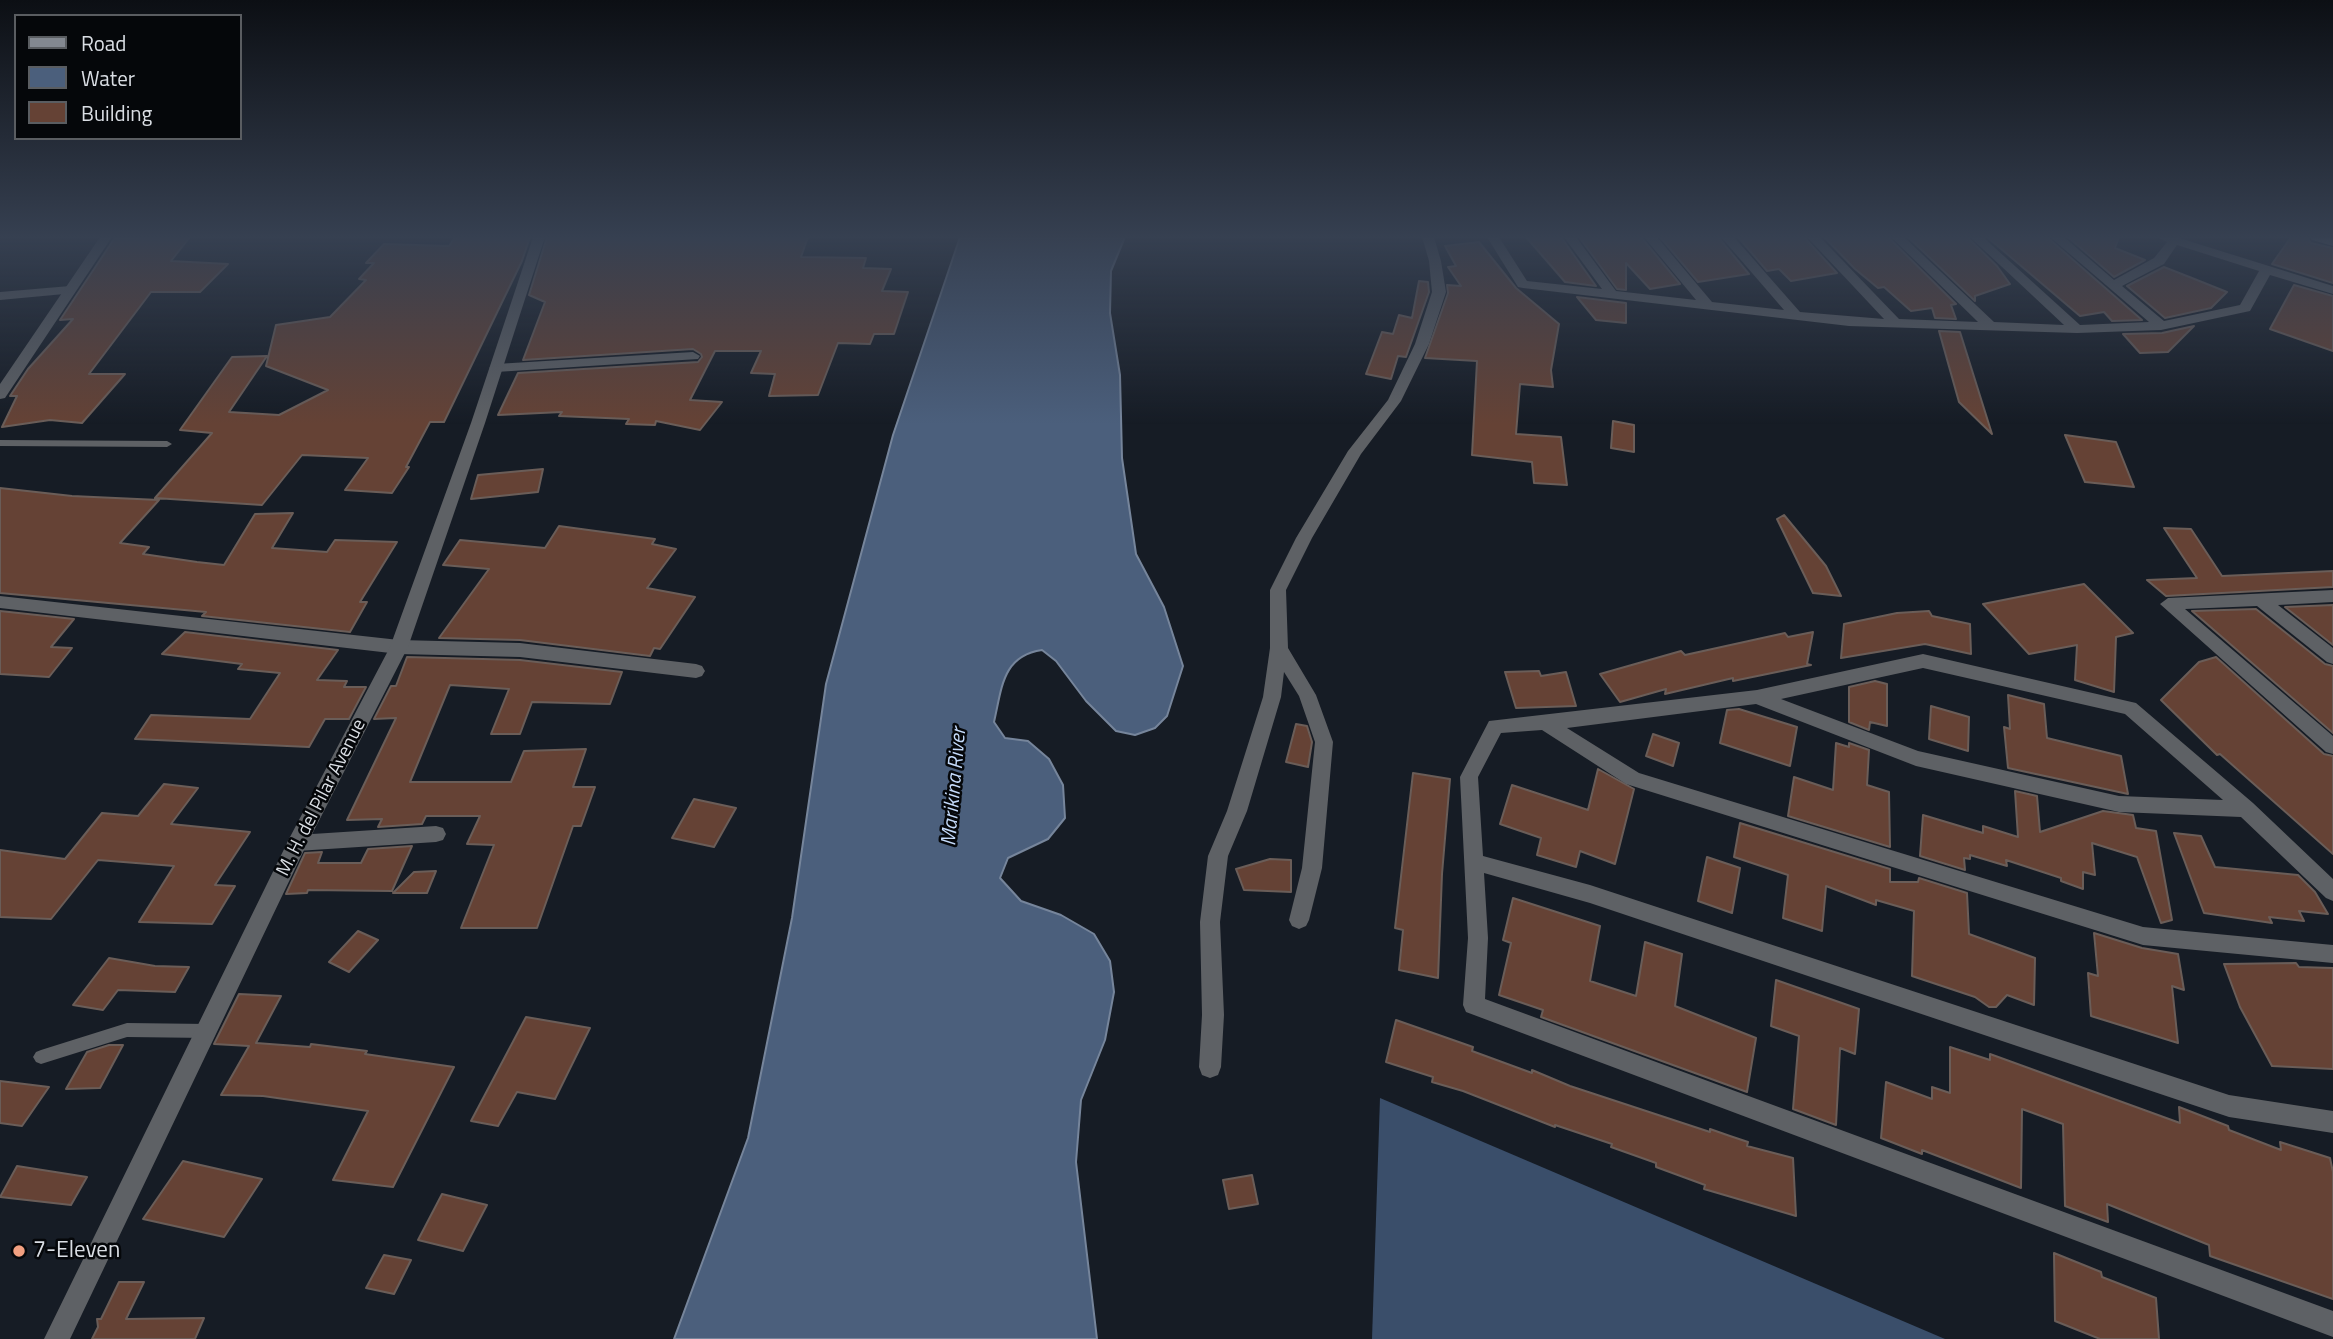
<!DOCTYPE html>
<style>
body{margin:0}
#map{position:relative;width:2333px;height:1339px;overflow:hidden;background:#161c25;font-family:"Titillium Web",sans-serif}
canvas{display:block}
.legend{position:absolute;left:14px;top:14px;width:228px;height:126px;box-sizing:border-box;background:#05070a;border:2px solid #5a5d61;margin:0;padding:9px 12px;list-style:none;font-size:21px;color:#dadee4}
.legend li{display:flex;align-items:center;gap:14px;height:35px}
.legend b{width:35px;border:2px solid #5a5d61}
</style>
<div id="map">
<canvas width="2333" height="1339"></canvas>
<ul class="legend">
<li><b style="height:9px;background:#838890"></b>Road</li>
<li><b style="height:19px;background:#4b5f7c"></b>Water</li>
<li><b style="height:19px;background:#654235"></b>Building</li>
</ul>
</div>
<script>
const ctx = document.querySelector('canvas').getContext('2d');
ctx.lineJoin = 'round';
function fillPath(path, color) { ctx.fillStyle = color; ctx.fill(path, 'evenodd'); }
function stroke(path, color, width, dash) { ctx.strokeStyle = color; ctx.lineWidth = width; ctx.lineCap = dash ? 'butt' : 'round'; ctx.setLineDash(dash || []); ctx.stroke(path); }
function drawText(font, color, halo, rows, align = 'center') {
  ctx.font = font + ' "Titillium Web",sans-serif'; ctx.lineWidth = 5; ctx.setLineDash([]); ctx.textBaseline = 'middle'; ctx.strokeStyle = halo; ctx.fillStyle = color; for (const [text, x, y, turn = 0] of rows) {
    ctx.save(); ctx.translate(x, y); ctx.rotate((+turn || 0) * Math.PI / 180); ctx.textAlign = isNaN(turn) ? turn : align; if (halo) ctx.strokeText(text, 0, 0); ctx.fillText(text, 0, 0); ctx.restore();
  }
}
fillPath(new Path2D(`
 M1380,1098L1945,1339H1372Z`), '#3a4e6a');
const water = new Path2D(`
 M960,237H1125L1111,271L1110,313L1120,375L1122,458L1136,554L1164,607L1183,666L1167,716L1155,728L1135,735L1116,731L1086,701L1056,661L1042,650C1002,656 1002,688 994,722L1005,738L1028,741L1049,759L1063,785L1065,818L1048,839L1008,858L1000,878L1021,901L1061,915L1094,934L1110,961L1114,992L1105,1040L1081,1100L1076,1162L1097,1339H674L748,1138L792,918L826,684L893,435Z`);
fillPath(water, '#4b5f7c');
stroke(water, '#76859b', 2);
const building = new Path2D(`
 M152,237H190L171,261L228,264L200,292H151L89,374H125L82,423L50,420L2,427L17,396H10L28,369L73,319L60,320L114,239Z
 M455,237H530L522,261L444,422H430L406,467H409L392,493L345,490L368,458L302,455L262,505L155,498L212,433L180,430L232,357L267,356L229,412L279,415L328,390L266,366L276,325L330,317L366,280L359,279L374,263H366L384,244L449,246Z
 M547,237H808L801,257L866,258L863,268L891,269L882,291L908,292L894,334H874L870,344L838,343L818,395L769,396L775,374L751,373L761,351H715L690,400L722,402L700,430L656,421L655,425L626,424L629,419L559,416L562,412L498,415L518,373L698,362L702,357L701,354L693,349L523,360L545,302L529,295Z
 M1526,237H1561L1596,286L1565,282Z
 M1579,237H1641L1680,284L1650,289L1626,263V290L1617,289Z
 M1660,237H1718L1749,274L1698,282Z
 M1738,237H1804L1837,273L1791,281L1779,269L1767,271Z
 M1824,237H1888L1956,304L1951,305L1956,319L1935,318L1932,308L1911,311L1884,287L1878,288L1855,269Z
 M1908,237H1967L1997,266L2010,284L1975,296V301Z
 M1987,237H2047L2142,320L2112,321L2104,312L2080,316Z
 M2068,237H2119L2115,248L2145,260L2114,277Z
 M2291,237H2307L2311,243L2333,248V283L2272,264Z
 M1479,242L1516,288L1559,324L1551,370L1553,387L1520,384L1516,434L1561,437L1567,485L1534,483L1532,462L1472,455L1477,361L1425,358L1448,293L1447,285L1461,286L1448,267L1456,266L1445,246Z
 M2164,267L2192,278L2227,292L2211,308L2165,318L2127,286Z
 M1419,281L1428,282L1429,292L1406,357L1398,356L1391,379L1366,374L1382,332L1393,334L1399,315L1412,318Z
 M2294,285L2333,296V351L2270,329Z
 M1577,297L1626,303V323L1596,320Z
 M2194,326L2168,352L2140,353L2123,334L2162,333Z
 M1939,331L1960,332L1992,434L1959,402Z
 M1613,421L1634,425V452L1611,448Z
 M2065,435L2116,442L2134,487L2085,482Z
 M543,469L538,492L471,499L478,475Z
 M0,488L72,496L159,500L120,543L149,547L143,554L197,562L224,565L255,514L293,513L272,548L327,552L335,540L397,542L360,602H367L350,632L202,616L206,612L0,593Z
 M1784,515L1826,566L1841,596L1813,593L1777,519Z
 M559,526L655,539L652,544L676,549L647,588L695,597L660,649L654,648L650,656L520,640L439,638L489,569L443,565L460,540L545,548Z
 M2164,528L2191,529L2222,576L2333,571V587L2166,596L2147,580L2197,578Z
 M2084,584L2133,633L2116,637L2114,692L2075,680L2077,645L2029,654L1983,604Z
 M2333,605V645L2285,607Z
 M2256,609L2325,664L2333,666V733L2192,611Z
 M0,611L74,619L51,647L72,648L49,677L0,674Z
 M1929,611L1932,616L1970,624L1971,654L1925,644L1841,658L1844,624L1897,613Z
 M185,632L338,650L317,680L347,681L344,687H366L349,719H325L309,747L135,739L151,715L250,719L280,673L238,669L242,664L162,654Z
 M1813,632L1807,664L1811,665L1733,681V678L1665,694L1666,689L1620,702L1600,674L1681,651L1685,655L1785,633L1788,637Z
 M407,657L520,660L622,672L610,704L532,702L520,734H491L509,689L450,685L410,782H511L524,751L586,749L573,787H595L581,826H573L537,928H461L494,845L467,844L480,816H426L422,824L378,827L382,819L347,820L396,718L374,719L391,686H396Z
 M2216,657L2324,754L2333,756V854L2220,754L2217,755L2161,700L2199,662Z
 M1539,671L1541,676L1566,672L1576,706L1516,708L1505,672Z
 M1875,681L1887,684V726L1870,722L1869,730L1849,722V687Z
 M2008,695L2044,704L2047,738L2121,756L2128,794L2008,768L2004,727L2010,729Z
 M1931,706L1969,717L1968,751L1929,739Z
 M1739,709L1797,727L1790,766L1720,743L1727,710Z
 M1296,724L1307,726L1312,742L1308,767L1286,762Z
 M1653,734L1679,743L1673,766L1646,756Z
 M1836,743L1849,747V743L1869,750L1867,785L1889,792L1890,847L1788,816L1794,777L1833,790Z
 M1598,769L1634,789L1615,864L1580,851L1576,867L1537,855L1541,838L1500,824L1512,785L1588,810Z
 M1413,773L1450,779L1442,874L1438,978L1399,970L1403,930L1395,928Z
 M164,784L198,788L171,824L250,832L215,885L235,886L212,924L139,922L174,866L98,860L51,919L0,917V850L65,859L102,813L138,816Z
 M2015,791L2037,796L2040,832L2103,811L2133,815L2136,828L2156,831L2172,920L2161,923L2137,857L2092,843L2095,875L2083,872V889L2061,881V878L2006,860L2007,866L1970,855V859L1964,858L1965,870L1920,856L1923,815L1983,833V826L2018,837Z
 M694,799L736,808L714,847L672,838Z
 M1740,823L1890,869V882H1918L1919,878L1967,893L1969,934L2035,958L2034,1005L2007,995L1996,1007H1989L1975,997L1912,976L1914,911L1876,900V905L1826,886L1822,931L1783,918L1788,875L1734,857Z
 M2174,833L2201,836L2215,867L2298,875L2315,892L2328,914L2299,911L2304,921L2269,917L2272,923L2204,913Z
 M412,846L392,891L308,890L307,893L286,894L305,853L322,852L318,863H361L368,849Z
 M1707,857L1740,868L1732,913L1698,901Z
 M1270,859L1291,860V892L1244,890L1236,869Z
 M436,871L427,893H393L414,872Z
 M1513,898L1600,926L1590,981L1636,996L1645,942L1682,954L1675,1006L1756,1038L1747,1092L1541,1017L1543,1010L1499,995L1511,943L1503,940Z
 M358,931L378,940L349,972L329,962Z
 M2094,933L2142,948L2178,954L2184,990L2172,986L2178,1043L2091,1016L2088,973L2098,976Z
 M109,958L155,966L189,967L175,992L118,990L103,1010L73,1005Z
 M2296,963L2299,967L2333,968V1069L2272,1066L2240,1007L2224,964Z
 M1776,980L1859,1009L1855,1054L1840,1048L1836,1125L1793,1109L1799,1036L1771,1026Z
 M239,994L281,996L256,1043L310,1047L311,1044L367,1051L365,1054L454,1067L393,1187L333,1180L368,1111L263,1096L221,1095L249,1046L214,1044Z
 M526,1017L590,1028L555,1099L517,1092L498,1126L471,1121Z
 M1396,1020L1473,1047L1472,1051L1532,1073V1070L1570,1086L1710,1132V1129L1730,1136L1748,1142L1747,1146L1793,1158L1796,1216L1704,1189L1705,1185L1656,1167V1163L1611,1147L1612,1144L1555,1125V1127L1463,1091L1432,1082L1433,1077L1386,1062Z
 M109,1045H123L100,1088L66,1089L87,1052Z
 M1950,1047L1990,1060V1054L2180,1123L2179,1107L2228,1126L2229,1130L2281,1150L2280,1142L2330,1158L2333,1172V1299L2210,1256L2209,1245L2107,1204L2108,1222L2065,1206L2063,1124L2022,1109L2021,1188L1922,1150V1154L1881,1138L1886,1082L1932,1099V1087L1950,1093Z
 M0,1081L49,1087L22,1126L0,1123Z
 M183,1161L262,1179L224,1237L143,1219Z
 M17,1166L87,1177L71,1205L0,1197Z
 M1252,1175L1258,1204L1229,1209L1223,1180Z
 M442,1194L487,1205L463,1251L418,1240Z
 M2054,1253L2101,1272L2102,1277L2156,1298L2159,1339H2100L2055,1321Z
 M384,1255L411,1260L394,1294L366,1288Z
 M119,1282H144L126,1319L204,1318L195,1339H92L98,1327L97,1319H101Z`);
fillPath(building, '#654235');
stroke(building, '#6a5d58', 2);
fillPath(new Path2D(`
 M0,440L167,441L172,444L167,447L0,446Z
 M127,1023L208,1024L213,1026L216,1031L213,1036L208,1038L127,1037L41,1064L36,1062L33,1057L36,1052L41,1050Z`), '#5e6165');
fillPath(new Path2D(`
 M1422,237H1434L1441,261L1446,292L1429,344L1401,401L1361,454L1312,538L1286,590L1288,648L1316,695L1333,742L1322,868L1309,920L1306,926L1299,929L1292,926L1289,920L1302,868L1315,742L1299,696L1284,672L1281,697L1247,811L1228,856L1220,922L1224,1015L1221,1067L1218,1075L1210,1078L1202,1075L1199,1067L1202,1015L1200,922L1208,856L1227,811L1263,697L1270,648V590L1296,538L1348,451L1388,400L1415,344L1432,292L1429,261Z
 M1487,237H1499L1527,281L1602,289L1564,237H1576L1616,291L1696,300L1644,237H1657L1712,302L1784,310L1721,237H1734L1800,312L1884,319L1807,237H1820L1899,319L1978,322L1891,237H1904L1994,322L2064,325L1970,237H1983L2080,325L2149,322L2050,237H2064L2114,280L2154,258L2167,242L2157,237H2176L2333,286V294L2270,275L2250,311L2161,330L2077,333L1849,326L1523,288L1518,287ZM2177,245L2259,271L2240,305L2164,321L2122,286L2164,264Z
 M70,286L75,287V293L0,300V292Z
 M693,352L700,356L698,359L496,372L489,368L496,364Z
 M2333,590V602L2278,605L2333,648V664L2327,662L2257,606L2185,609L2333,736V754L2326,752L2160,604L2168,598Z
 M0,596L399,640L520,643L696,664L702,666L705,671L702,676L696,678L520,657L399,654L0,608Z
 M1923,654L2136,703L2253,803L2333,879V901L2326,898L2241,817L2119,812L1916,766L1756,704L1567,728L1639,773L2143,927L2333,945V963L2143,945L1626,784L1542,730L1501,733L1478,777L1483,856L1590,885L2229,1095L2333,1111V1133L2229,1117L1590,903L1484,873L1488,938L1485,999L2333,1311V1337L1466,1012L1463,1005L1468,938L1460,777L1489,721L1757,690ZM1923,668L2125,714L2223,800L2119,796L1918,751L1781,699Z
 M436,826L443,828L446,834L443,840L436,842L297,851L290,849L287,843L290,837L297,835Z`), '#5e6165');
fillPath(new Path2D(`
 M100,237H112L5,398L0,399V384Z
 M533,237H545L485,423L408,647L305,848L70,1339H44L290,837L390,647L471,423Z`), '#5e6165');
fillPath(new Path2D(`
 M2310,237L2333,238V246L2312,240Z`), '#838890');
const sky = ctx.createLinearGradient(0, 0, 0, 424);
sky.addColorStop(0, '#0c0f14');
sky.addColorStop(0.56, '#364051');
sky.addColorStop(1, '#36405100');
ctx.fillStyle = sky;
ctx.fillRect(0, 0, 2333, 424);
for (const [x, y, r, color] of [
 [19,1251,7,"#f2a081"]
]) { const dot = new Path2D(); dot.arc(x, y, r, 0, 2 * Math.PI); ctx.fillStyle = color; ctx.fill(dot); stroke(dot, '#05070a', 2.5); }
drawText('19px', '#dadee4', '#05070a', [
 ["M. H. del Pilar Avenue",322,798,-63]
]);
drawText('italic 21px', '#c5dbfb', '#05070a', [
 ["Marikina River",955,787,-85]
]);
drawText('23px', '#dadee4', '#05070a', [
 ["7-Eleven",33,1251]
], 'left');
</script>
